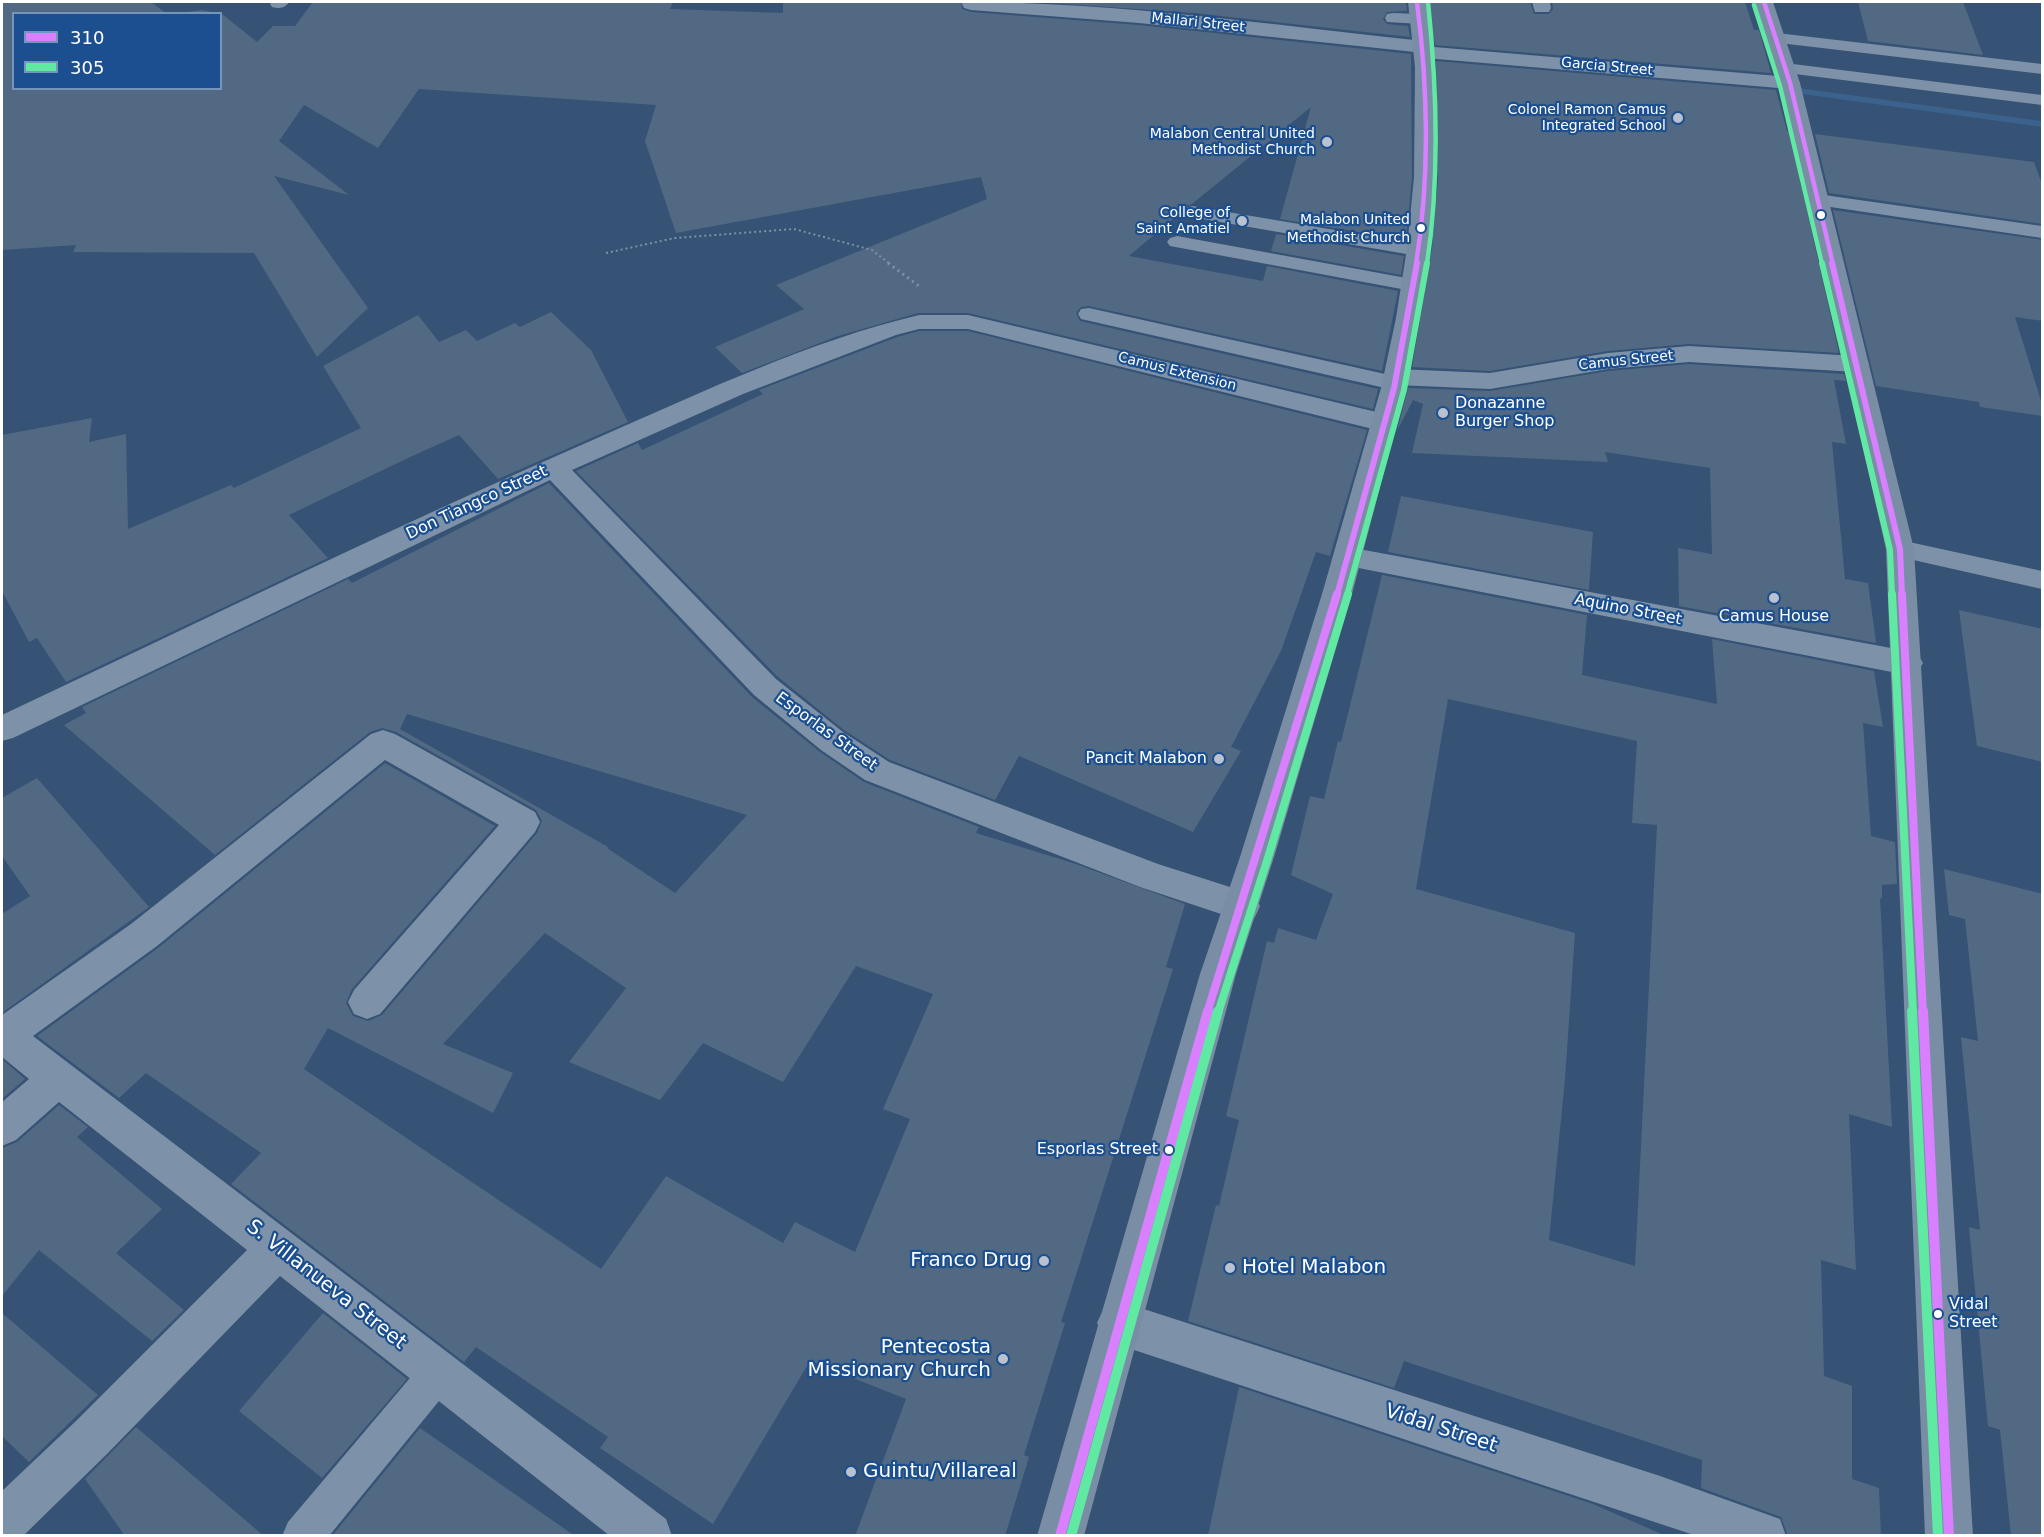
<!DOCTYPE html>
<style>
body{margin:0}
#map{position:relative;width:2044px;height:1537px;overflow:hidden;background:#365274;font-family:"DejaVu Sans",sans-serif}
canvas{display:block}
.frame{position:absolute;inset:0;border:3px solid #fff;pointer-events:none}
.legend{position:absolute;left:12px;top:12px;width:210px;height:78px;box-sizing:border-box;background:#1b4f8f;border:2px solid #7695bc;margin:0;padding:8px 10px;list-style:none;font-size:18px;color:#fff}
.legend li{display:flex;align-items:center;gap:12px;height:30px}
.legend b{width:30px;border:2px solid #7695bc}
</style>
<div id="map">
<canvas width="2044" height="1537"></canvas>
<div class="frame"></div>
<ul class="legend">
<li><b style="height:8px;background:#d880ff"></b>310</li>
<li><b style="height:8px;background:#60e9a3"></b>305</li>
</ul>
</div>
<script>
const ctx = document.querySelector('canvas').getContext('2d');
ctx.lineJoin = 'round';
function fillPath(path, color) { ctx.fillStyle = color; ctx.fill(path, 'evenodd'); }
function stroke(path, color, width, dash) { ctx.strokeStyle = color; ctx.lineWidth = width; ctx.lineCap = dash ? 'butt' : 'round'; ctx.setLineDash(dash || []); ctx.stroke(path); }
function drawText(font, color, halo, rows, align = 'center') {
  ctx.font = font + ' "DejaVu Sans",sans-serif'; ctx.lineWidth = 4.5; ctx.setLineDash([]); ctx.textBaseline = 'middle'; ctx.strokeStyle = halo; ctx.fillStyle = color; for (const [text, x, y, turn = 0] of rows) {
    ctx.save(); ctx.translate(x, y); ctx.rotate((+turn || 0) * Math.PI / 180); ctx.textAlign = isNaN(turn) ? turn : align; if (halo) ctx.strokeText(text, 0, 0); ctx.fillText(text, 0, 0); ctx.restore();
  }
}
fillPath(new Path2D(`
 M1791,87L2042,121V127L1787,92L1786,90Z`), '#3b618d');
fillPath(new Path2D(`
 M2,2H151L167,14H14V88H220V14H171L202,10L222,14L257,42L273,26H295L313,2H673L670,9L783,13V2H961L962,9L971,12L1139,25L1411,54L1412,177L1406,240L1280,219L1311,107L1192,204L1183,207L1180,213L1129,256L1263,281L1267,266L1398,291L1382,371L1089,306L1081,307L1076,313L1080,321L1378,389L1373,409L968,313H918L838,336L742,373L715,347L804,309L776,285L987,199L981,177L676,233L645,141L656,105L419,89L378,148L304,105L279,141L349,195L274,176L368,308L317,357L254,253L73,252L76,245L2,250Z
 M1036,2H1406L1407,11L1387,12L1383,19L1387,24L1408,26L1410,37L1194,13Z
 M1428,2H1530L1534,14H1549L1553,9L1552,2H1745L1754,30H1759L1771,73L1435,45Z
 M1858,2H1963L1983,55L1868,41Z
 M1436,61L1776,90L1787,131H1789L1839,353L1689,344L1608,351L1490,371L1412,367L1432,248L1438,177Z
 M1815,134L2034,162L2043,187V224L1829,193Z
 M1833,210L2043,240V321L2015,317L2043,407V416L1980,407L1979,402L1876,386Z
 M1276,234L1404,256L1401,275L1271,251Z
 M551,312L591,350L628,422L498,479L459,435L408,458L289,515L328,558L66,682L37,638L29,642L2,591V435L92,418L89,442L126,434L128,529L231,485L234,488L361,428L323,366L418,315L439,342L466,330L477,341L515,323L520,327Z
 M919,331H968L1367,430L1330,556L1316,552L1281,651L1231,747L1241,751L1193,832L1019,756L995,800L890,760L844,730L778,677L576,471L638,443L642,450L763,394L759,390L897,337Z
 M1689,364L1844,374L1846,381L1834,380L1846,444L1832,442L1845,579L1868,583L1876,643L1679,606L1678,548L1712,554L1710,468L1605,452L1608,462L1412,453L1423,404L1413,400L1397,431L1408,388L1490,391L1608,371Z
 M549,483L752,697L820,752L864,782L979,827L976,833L1076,864L1185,904L1166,967L1173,969L1061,1322L1065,1323L1024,1455L1029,1457L1005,1536H855L906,1399L810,1361L713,1524L600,1448L608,1437L476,1347L464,1362L231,1184L261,1153L146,1073L119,1098L37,1036L158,948L385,763L495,826L352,989L346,1003L353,1016L368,1021L382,1015L537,833L542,821L536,810L396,732L382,728L370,732L215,855L64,725L86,713L82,707L348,579L352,583ZM407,714L747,815L675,893L607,848L608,847L400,729ZM545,933L626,988L569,1062L660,1100L703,1043L783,1082L856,966L933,994L883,1109L910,1119L855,1252L795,1222L783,1243L666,1176L601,1269L304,1069L328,1028L493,1113L513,1073L443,1044Z
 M1401,496L1593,532L1589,590L1388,552Z
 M1382,575L1587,615L1582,675L1717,704L1712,639L1874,671L1883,727L1863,723L1871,836L1895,842L1897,884L1882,885V899L1880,898L1892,1127L1849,1114L1856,1270L1821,1260L1824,1376L1852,1386V1479L1879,1488L1881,1536H1788L1781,1517L1701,1488L1702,1460L1404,1361L1394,1388L1188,1321L1216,1205L1219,1206L1239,1120L1226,1116L1267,941L1274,943L1278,928L1316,940L1333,894L1291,875L1310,796L1324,799L1338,741L1341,742ZM1448,699L1637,741L1632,823L1657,825L1635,1266L1549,1240L1565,1079L1575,933L1416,889Z
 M1959,610L2043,629V762L1977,746Z
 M37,778L149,907L2,1013V914L30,896L2,856V798Z
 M1944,869L2043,894V1536H2011L2000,1430L1988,1426L1969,1227L1980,1230L1961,1037L1978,1041L1965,919L1949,915Z
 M2,1059L25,1079L2,1099Z
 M59,1105L88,1127L77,1137L162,1209L116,1253L184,1310L152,1341L39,1250L2,1296V1148L17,1142Z
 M2,1313L98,1395L29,1462L2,1436Z
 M323,1313L407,1379L322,1478L239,1411Z
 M1239,1387L1593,1504L1666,1536H1208Z
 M136,1427L264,1536H125L85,1479Z
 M420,1428L575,1536H332Z`), '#526984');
stroke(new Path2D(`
 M606,253L675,238L794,229L872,250L890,264`), '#7d92a8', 2, [2, 3]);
stroke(new Path2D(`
 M888,263L919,286`), '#7d92a8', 3, [2, 4]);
fillPath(new Path2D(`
 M272,2H289C285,8 280,9 272,7L270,4Z
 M1393,13L1421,14L1429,19L1421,24L1387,22L1385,18L1387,14Z
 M1777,33L2042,64V74L1771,42L1769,38Z
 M1785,63L2042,95V105L1779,72L1776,68L1779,64Z
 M1817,194L2042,226V238L1810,204L1807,200L1810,196Z
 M1192,206L1418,244L1425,246L1428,250L1425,254L1418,256L1185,216L1182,212L1185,208Z
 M1177,236L1412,279L1419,281L1422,285L1419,289L1412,291L1170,246L1167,242L1170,238Z
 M1089,308L1394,376L1402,378L1405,383L1402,388L1394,390L1081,319L1078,314L1081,309Z
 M1900,540L2042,571V589L1891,555L1888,549L1891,543Z
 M439,1353L452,1359L458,1372L452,1385L329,1536H282L288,1522L426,1359Z`), '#7d92a8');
fillPath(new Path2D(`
 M963,2C1117,2 1271,25 1424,41L1431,43L1434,47L1790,77L1797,79L1800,83L1797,87L1790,89L1425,58L1418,56L1415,52L1139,23L971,10L964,8L962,4Z
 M1532,2H1550L1551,8L1549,12H1535Z
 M919,315H968L1385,414L1394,417L1398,423L1394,429L1385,432L968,329H919L896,335L743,394L572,470L776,679L843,732L889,762L1158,864L1255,895L1260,906L1255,917L1242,921L1140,887L865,780L821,750L754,695L550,480L13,738L2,741V715C202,621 401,523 604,435C707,390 810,341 919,315Z
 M1689,346L1856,356L1865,358L1869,364L1865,370L1856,372L1689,362L1608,369L1490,389L1396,385L1387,383L1383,377L1387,371L1396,369L1490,373L1608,353Z
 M1348,547L1907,651L1918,655L1923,663L1918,671L1907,675L1338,564L1333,557L1338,550Z
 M383,730L395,734L535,812L540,822L535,832L380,1014L367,1019L354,1014L348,1002L354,990L499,825L385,760L157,946L33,1036L666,1519L672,1536H610L280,1276L108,1453L23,1536H2V1491L76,1421L247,1250L59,1102L16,1140L2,1146V1102L29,1079L2,1057V1015L131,924L371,734Z
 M1119,1301L1660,1476L1780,1519L1786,1536H1697L1119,1345L1104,1338L1097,1323L1104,1308Z`), '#7d92a8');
fillPath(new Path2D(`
 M1408,2H1426L1435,67L1436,177L1430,248L1420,318L1406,388L1352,594L1274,857L1236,974L1084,1536H1037L1200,974L1240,857L1322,594L1381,388L1396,318L1407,248L1414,177L1415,67Z
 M1755,2H1773L1800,83L1914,549L1973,1536H1925L1886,549L1780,83Z`), '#798da4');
stroke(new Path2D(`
 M1764,2L1790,83L1833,264
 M1416,264C1430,178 1428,88 1417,2`), '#d880ff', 4.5);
stroke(new Path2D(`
 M1832,263L1900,549L1902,595
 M1337,595L1394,388L1417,263`), '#d880ff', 6);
stroke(new Path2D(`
 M1902,594L1923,1013
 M1207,1013L1337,594`), '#d880ff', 8);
stroke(new Path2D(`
 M1923,1011L1949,1536
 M1060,1536L1208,1011`), '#d880ff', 10);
stroke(new Path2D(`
 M1754,5L1780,86L1822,264
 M1427,264C1440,178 1437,88 1428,2`), '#60e9a3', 4.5);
stroke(new Path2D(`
 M1822,263L1890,550L1892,595
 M1347,595L1404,390L1427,263`), '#60e9a3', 6);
stroke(new Path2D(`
 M1892,594L1913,1013
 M1218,1013L1267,861L1348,594`), '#60e9a3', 8);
stroke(new Path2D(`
 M1912,1011L1938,1536
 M1071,1536L1218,1011`), '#60e9a3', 10);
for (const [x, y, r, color] of [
 [1678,118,6,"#b9c2ce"],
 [1327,142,6,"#b9c2ce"],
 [1821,215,5,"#fff"],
 [1242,221,6,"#b9c2ce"],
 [1421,228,5,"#fff"],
 [1443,413,6,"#b9c2ce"],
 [1774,598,6,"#b9c2ce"],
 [1219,759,6,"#b9c2ce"],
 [1169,1150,5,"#fff"],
 [1044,1261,6,"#b9c2ce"],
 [1230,1268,6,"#b9c2ce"],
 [1938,1314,5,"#fff"],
 [1003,1359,6,"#b9c2ce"],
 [851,1472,6,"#b9c2ce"]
]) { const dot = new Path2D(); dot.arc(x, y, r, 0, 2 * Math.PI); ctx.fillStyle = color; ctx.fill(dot); stroke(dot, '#1b4f8f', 2); }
drawText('14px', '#fff', '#1b4f8f', [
 ["Mallari Street",1198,23,6],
 ["Garcia Street",1607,67,5],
 ["Camus Street",1626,361,-6],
 ["Camus Extension",1177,372,14]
]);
drawText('14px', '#fff', '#1b4f8f', [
 ["Colonel Ramon Camus",1666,110],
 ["Integrated School",1666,126],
 ["Malabon Central United",1315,134],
 ["Methodist Church",1315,150],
 ["College of",1230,213],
 ["Saint Amatiel",1230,229]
], 'right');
drawText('14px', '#fff', '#1b4f8f', [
 ["Malabon United",1410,220],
 ["Methodist Church",1410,238]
], 'right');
drawText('16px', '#fff', '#1b4f8f', [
 ["Donazanne",1455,404],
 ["Burger Shop",1455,422],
 ["Camus House",1774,617,"center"],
 ["Pancit Malabon",1207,759,"right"]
], 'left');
drawText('16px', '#fff', '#1b4f8f', [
 ["Don Tiangco Street",477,503,-25],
 ["Aquino Street",1628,610,11],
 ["Esporlas Street",826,732,36]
]);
drawText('16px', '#fff', '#1b4f8f', [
 ["Esporlas Street",1158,1150],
 ["Vidal",1949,1305,"left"],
 ["Street",1949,1323,"left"]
], 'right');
drawText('20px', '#fff', '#1b4f8f', [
 ["Franco Drug",1032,1261],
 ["Hotel Malabon",1242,1268,"left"],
 ["Pentecosta",991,1348],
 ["Missionary Church",991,1371],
 ["Guintu/Villareal",863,1472,"left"]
], 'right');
drawText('20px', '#fff', '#1b4f8f', [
 ["S. Villanueva Street",326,1285,38],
 ["Vidal Street",1441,1429,18]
]);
</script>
